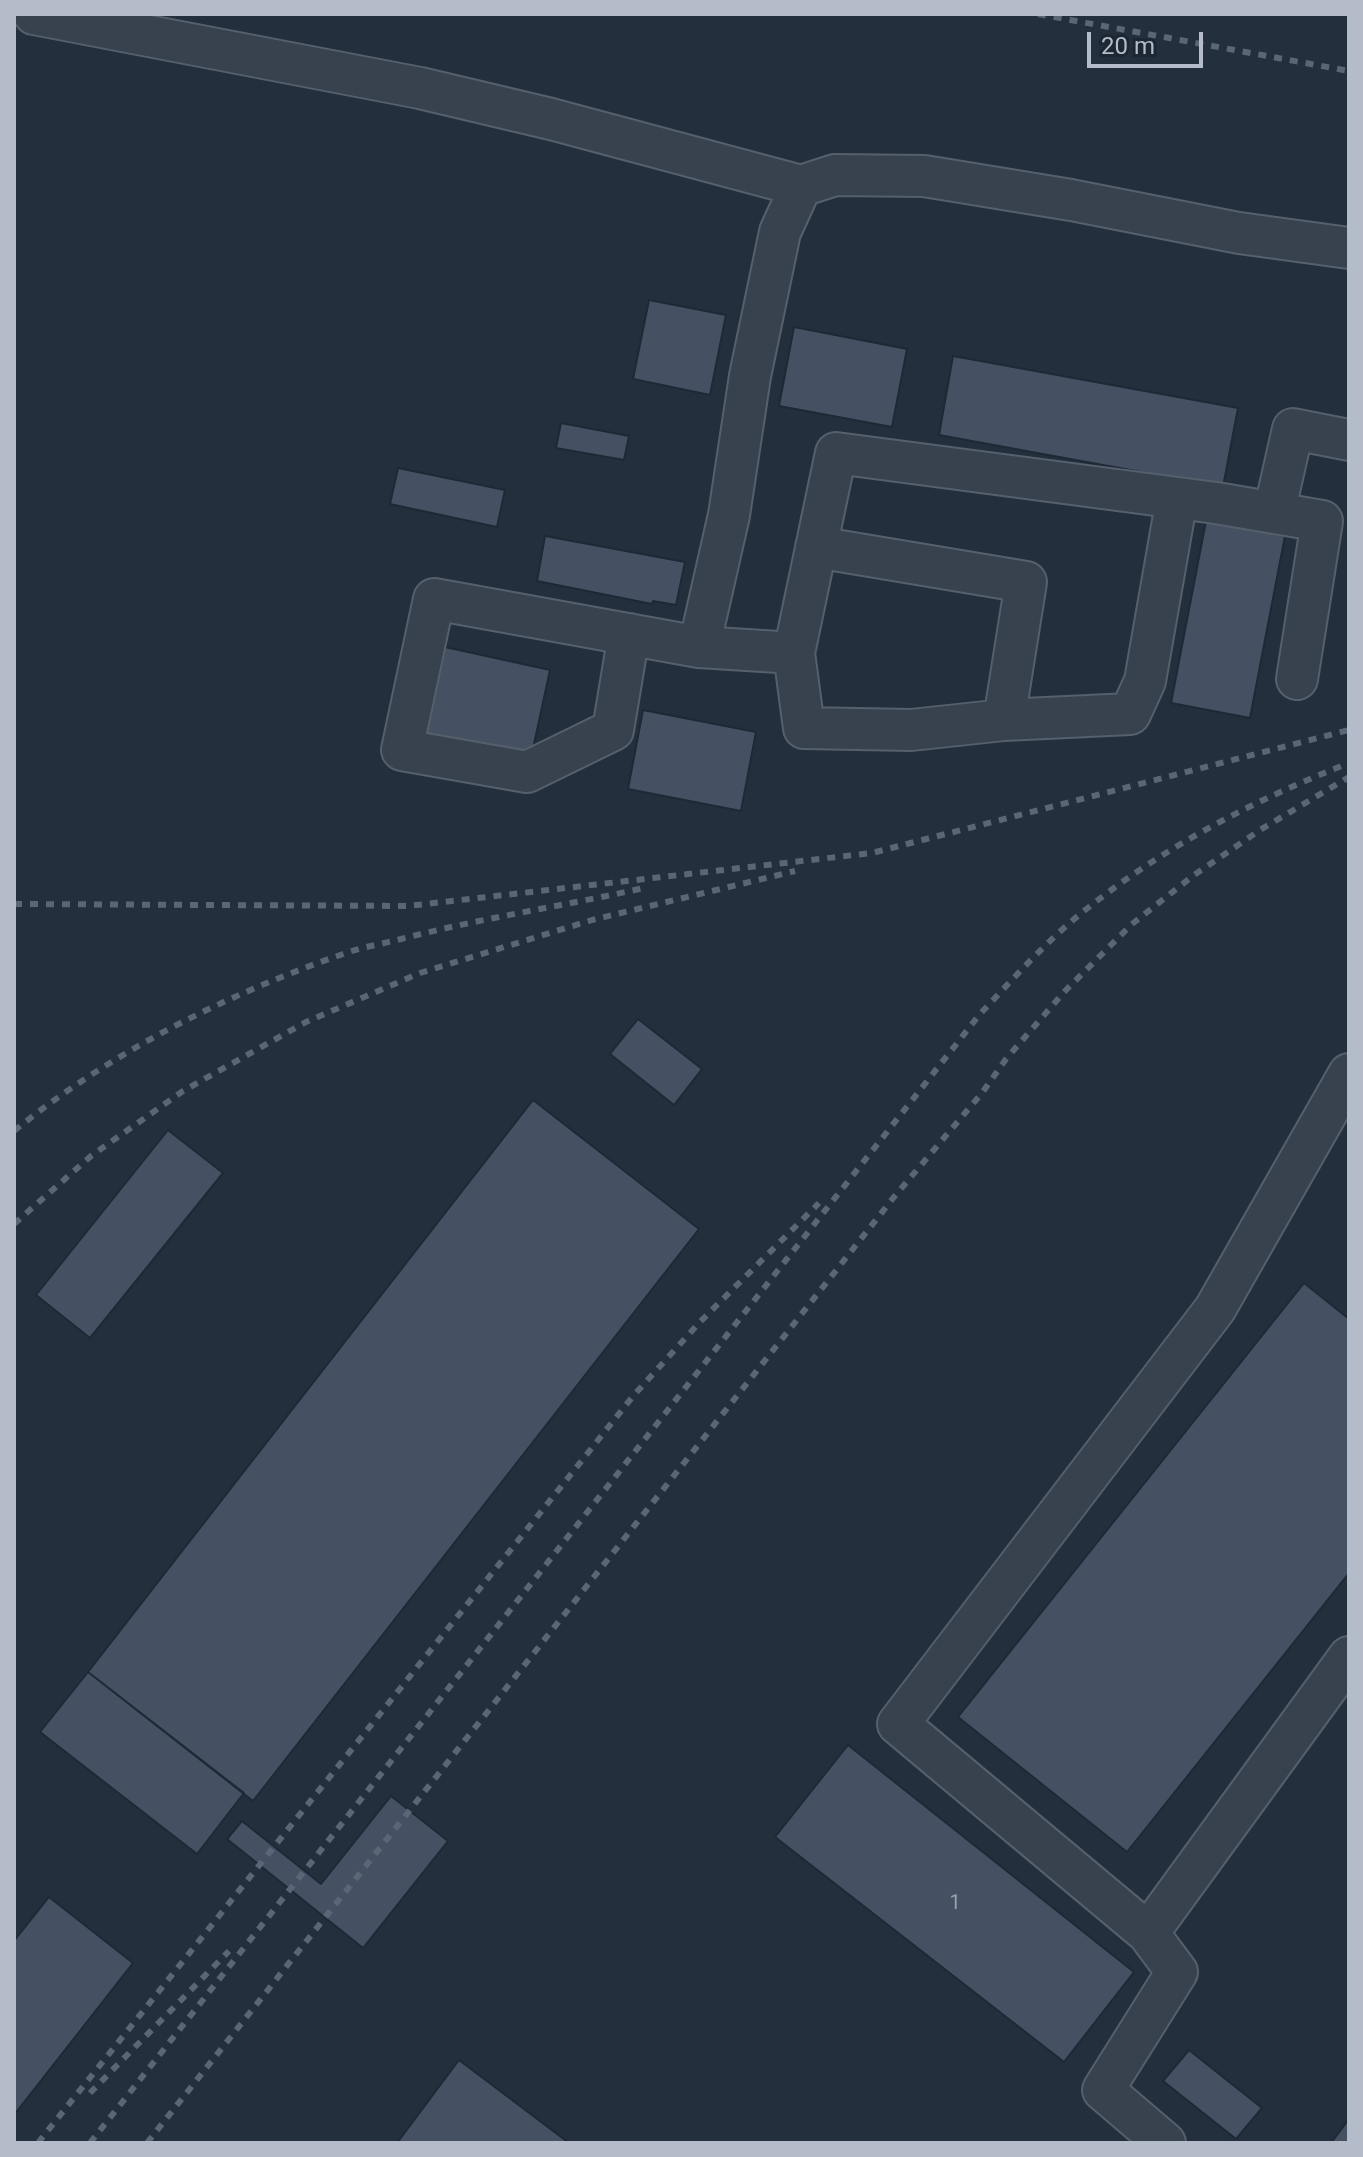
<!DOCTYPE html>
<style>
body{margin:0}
#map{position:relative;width:1363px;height:2157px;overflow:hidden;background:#242f3e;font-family:Roboto,sans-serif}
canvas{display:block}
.frame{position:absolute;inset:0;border:16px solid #b4bcc9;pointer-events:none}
.scale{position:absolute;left:1087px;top:32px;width:116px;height:36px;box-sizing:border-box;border:4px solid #b4bcc9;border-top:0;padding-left:10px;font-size:24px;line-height:28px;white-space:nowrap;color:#b4bcc9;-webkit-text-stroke:6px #1d2633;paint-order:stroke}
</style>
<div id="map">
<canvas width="1363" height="2157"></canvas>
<div class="frame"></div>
<div class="scale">20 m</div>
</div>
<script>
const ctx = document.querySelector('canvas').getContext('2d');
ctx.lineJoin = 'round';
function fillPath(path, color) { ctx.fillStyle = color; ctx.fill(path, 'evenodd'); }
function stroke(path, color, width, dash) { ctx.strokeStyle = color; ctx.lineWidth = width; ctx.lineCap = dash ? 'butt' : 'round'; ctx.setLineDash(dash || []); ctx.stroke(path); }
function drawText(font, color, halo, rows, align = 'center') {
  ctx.font = font + ' Roboto,sans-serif'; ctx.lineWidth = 6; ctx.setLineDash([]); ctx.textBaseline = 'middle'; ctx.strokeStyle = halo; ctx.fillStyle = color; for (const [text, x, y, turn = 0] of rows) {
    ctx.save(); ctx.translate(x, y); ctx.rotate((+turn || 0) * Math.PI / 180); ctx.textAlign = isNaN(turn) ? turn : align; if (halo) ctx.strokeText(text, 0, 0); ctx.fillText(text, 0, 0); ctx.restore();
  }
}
const building = new Path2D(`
 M649,300L726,315L710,395L633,379Z
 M794,327L907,349L892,427L779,406Z
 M953,356L1238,408L1223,487L939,435Z
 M561,423L629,436L624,460L556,448Z
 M398,468L505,490L497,527L390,504Z
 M1206,521L1285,536L1250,718L1171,703Z
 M545,536L685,562L676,605L653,601L652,604L537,581Z
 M445,647L550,670L531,758L426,734Z
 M643,710L756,732L741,811L628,789Z
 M638,1019L702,1069L674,1105L610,1054Z
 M533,1100L699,1229L253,1801L88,1672Z
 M168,1130L223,1173L90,1338L36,1295Z
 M1304,1283L1349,1319V1573L1127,1852L958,1717Z
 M88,1672L244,1793L197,1854L40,1732Z
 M848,1745L1134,1972L1064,2062L775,1837Z
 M391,1796L448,1841L363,1948L227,1839L242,1821L321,1884Z
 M49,1897L133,1963L14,2115V1941Z
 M1189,2050L1262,2108L1236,2139L1163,2081Z
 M459,2060L569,2143H397Z
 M1349,2119V2143H1331Z`);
fillPath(building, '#455162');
stroke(building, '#1f2835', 2);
const minor = new Path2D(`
 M34,14L420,88L551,119L801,186
 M1274,513L1293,429L1349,440
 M816,547L1026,582L1004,720
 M629,634L613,730L527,772L402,750L434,599L699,647L729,515L750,376L780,232L801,186L835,175L924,176L1071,200L1239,233L1349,248
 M699,647L794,653L836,453L1216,503L1322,521L1297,679
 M794,653L804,728L911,730L1004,720L1130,714L1145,681L1177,498
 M1148,1933L898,1724L1215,1309L1349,1074
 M1165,2143L1103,2090L1177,1972L1148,1933L1349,1657`);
stroke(minor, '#565f6c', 44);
stroke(minor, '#38414e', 40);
stroke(new Path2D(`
 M1038,14L1349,71
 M14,904L408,906L872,853L1349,730
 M14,1131C111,1052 225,995 343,954C362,947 382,944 401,939C482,918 563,906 644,888
 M14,1224L91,1156L183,1091L306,1022L420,973L592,920L795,871
 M90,2093L229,1951
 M38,2143L634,1395L699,1323L819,1203
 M90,2143L980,1014C1015,977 1049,938 1089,907C1167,845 1257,799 1349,763
 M147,2143L894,1197L982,1093L1006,1059L1065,991L1132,924L1194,875L1260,830L1349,777`), '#5a6575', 6, [8, 8]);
drawText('20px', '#98a1af', null, [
 ["1",955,1904]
]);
</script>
